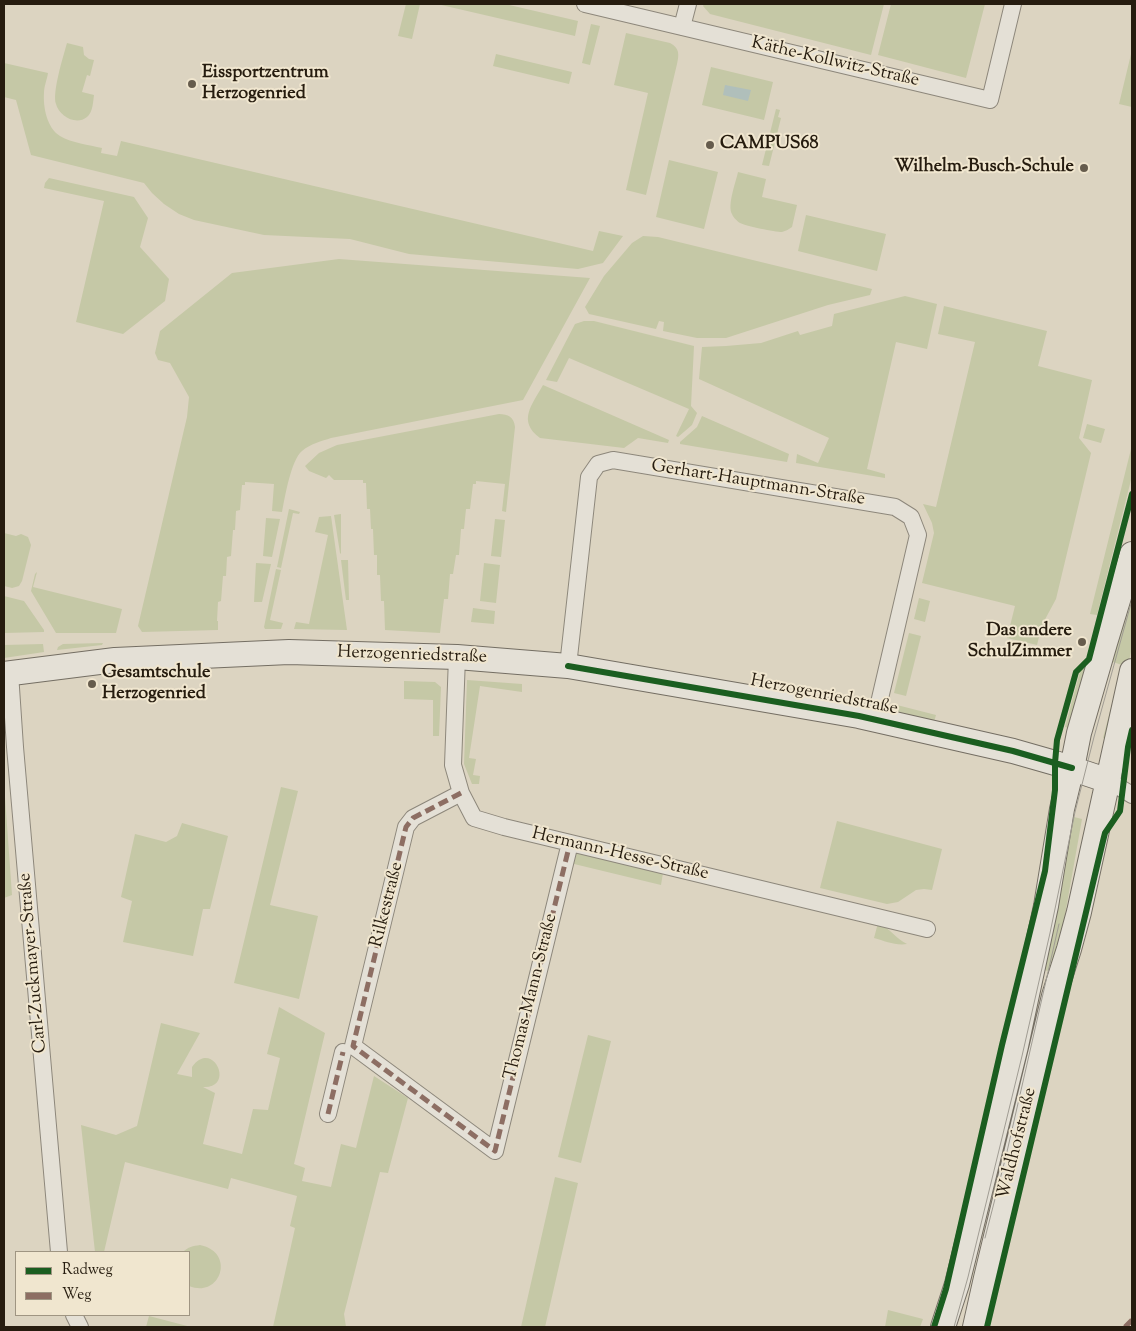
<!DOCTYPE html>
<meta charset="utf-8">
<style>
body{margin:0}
#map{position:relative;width:1136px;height:1331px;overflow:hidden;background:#dcd4c1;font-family:"Sorts Mill Goudy",serif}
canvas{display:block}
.frame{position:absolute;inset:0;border:5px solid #261c0f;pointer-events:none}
.legend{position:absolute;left:15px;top:1251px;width:175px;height:65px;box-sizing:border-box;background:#f0e6cf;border:1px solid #9f9582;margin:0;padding:6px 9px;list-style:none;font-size:15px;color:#261c0f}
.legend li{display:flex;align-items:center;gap:10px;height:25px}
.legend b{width:25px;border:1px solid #9f9582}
</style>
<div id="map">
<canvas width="1136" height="1331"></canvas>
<div class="frame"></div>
<ul class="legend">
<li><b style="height:6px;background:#1b5e20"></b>Radweg</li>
<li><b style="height:6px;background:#8d6e63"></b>Weg</li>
</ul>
</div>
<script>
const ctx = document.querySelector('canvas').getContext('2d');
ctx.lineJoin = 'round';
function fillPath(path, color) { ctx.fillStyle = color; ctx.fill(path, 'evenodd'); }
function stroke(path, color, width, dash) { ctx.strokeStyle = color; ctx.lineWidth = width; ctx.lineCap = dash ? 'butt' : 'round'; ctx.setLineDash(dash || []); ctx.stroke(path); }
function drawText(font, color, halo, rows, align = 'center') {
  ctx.font = font + ' "Sorts Mill Goudy",serif'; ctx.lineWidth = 4; ctx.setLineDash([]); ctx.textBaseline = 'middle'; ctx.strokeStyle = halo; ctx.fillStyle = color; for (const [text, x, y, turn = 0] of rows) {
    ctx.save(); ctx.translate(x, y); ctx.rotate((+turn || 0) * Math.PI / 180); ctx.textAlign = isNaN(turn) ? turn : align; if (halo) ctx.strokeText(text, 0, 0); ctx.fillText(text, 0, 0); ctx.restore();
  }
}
fillPath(new Path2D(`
 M406,4H420L412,39L398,36Z
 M437,4H505L578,21L575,36Z
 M704,4H884L871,55L710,14L703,6Z
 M891,4H985L966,78L878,55Z
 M591,24L600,26L590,65L582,63Z
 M626,33L670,43C680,48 679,55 677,64L646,195L626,190L648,93L614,85Z
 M67,43L83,47L84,55L89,59L94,60L90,76L87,75L82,92L94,95C93,102 93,112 87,117C76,126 59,116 56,104C52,93 63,57 67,43Z
 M1132,50V107L1119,104Z
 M496,54L572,72L569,84L493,66Z
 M4,63L48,73C47,80 44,86 44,93C43,107 47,128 60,136C72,143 89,145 102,148L101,153L117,156L121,141L593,251L599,231L623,236L603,263L578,269L409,254L350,239L264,235L194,220L179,214L164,204L152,193L144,183L31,155L16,100L4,97Z
 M711,67L773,82L764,120L702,105Z
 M776,109L780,110L778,117L781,118L769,166L762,165Z
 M669,160L718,172L704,229L656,217Z
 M738,172L766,179L762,197L797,205L792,227C789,229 786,231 782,232C775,232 746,226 740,223C737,221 733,217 732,214C727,205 736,182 738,172Z
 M49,178L134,197L148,218L140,247L169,279L165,301L123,334L76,322L104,201L44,188L45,183Z
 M806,215L886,234L877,271L798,251Z
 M643,236L658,237L872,289L870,295L828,305L726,338H697L663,331L664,322L659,321L656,329L589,314L585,307L604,276L632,243Z
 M339,259L590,278L523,400L331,438C322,441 310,444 302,451C291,460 285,497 282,512L272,511L274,484L245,482V485H242L240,510L236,511L235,530H233L231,556L227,557L226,576H223L221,601L218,602L217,621H218V630L142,632L138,626L187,417L189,397L170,363L158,360L155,353L160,331L232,273Z
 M905,296L937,304L927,349L896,342L867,469L885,474V478L796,463L797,454L818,463L829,438L699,379L702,347L726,346L761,343L798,331L800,335L832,326L834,314Z
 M944,306L1047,331L1038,366L1092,380L1079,438L1091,453L1056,599L1042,625L1037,645L1007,638L1015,606L922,583L934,533L932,523L923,504L936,507L975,342L938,334Z
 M584,321H594L694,346L691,406L697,413L692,425L678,437L676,436L689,409L569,358L557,382L546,380L575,324Z
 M543,385L669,440L668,443L638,438L624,448L540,438C517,421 532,405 543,385Z
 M499,414C508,414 514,417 515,427L506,512L502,511L505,484L476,481V484H473L470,509H466L464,529H461L459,555H456L453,574H450L448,599H444L440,633L385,630L384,601H381L380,575H377V555H374L373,529H371L370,509H367L366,483H363V480H334L329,475L326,478L309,471L305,466L319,453L337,445Z
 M702,416L789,454L787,462L680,444V442L697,427Z
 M1087,424L1105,429L1101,443L1083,438Z
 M1132,445V476L1097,615L1090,614Z
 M289,509L300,512L299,514L293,513L281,568L277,567Z
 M341,514V554L340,553L334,515Z
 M331,516L347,630L294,629L296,622L309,624L328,535L315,532L319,517Z
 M266,518L280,519L272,557L263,556Z
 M495,519L505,520L501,557L491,556Z
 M4,533L16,536L21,534L28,537L31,545L22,581L19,586L12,588L4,586Z
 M341,560H348L349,600H346Z
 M256,563L271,564L262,602H254Z
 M484,563L500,565L496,603L480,601Z
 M276,569L281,570L270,620L283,623L281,629H265L264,627Z
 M37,572L33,587L122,609L116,633H56L31,591L35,574Z
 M1132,579V647L1112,741L1103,738L1122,665L1110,661Z
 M4,596L24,601L44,630V632L4,633Z
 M919,598L930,601L925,622L914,619Z
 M473,608L495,611L494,624L471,622Z
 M909,633L921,636L906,696L894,693Z
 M103,643L102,645L57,650L58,647L63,644Z
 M43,644L44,652L4,658V645Z
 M1081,668L1088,670L1071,729L1065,727Z
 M467,680L522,684V692L480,686L469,758L476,759L473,775L480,776L479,784H472L464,764Z
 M404,681L435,682L441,687L439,736H433V700L404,699Z
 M893,704L936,715L934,722L891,711Z
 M4,783L12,895L4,898Z
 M281,787L298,791L270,905L318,916L299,999L234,983Z
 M1066,815L1082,819L1060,943L1052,972L1040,969Z
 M837,821L942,849L932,890L924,889L916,890L898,902L887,904L820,888Z
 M182,823L228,836L210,909H203L193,956L123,942L132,901L121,897L135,834L166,842L177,836Z
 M573,851L663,873L661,885L570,863Z
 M878,923C890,928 896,939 907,944C896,946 885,941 874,938Z
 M279,1007L325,1033L294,1164L305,1168L302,1181L331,1187L341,1144L356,1148L374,1076L408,1098L388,1173L380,1172L344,1314L346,1327H273L295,1228L290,1226L297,1196L231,1178L228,1189L125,1162L104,1252H95L81,1125L116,1135L137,1126L161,1023L200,1033L177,1074L192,1077V1067C213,1038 236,1089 203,1087L215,1093L203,1144L242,1154L253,1109L268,1110L280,1058L267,1054Z
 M588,1035L611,1041L581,1163L558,1157Z
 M555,1177L578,1183L545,1327H521Z
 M200,1245C236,1252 221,1299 189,1286V1252H183C188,1247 193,1246 200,1245Z
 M888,1310L923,1319L920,1327H885Z
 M149,1316L191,1327H146Z`), '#c5c8a6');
fillPath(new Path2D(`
 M725,85L751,90L748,101L723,95Z`), '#b0bfbb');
const street = new Path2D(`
 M585,4L990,100L1013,4
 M682,27L688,4
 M457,657L453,765L461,793L474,818L504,827L927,929
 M568,666L589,477L598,464L613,460L895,507L911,517L918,535L875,720
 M10,673L15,747L59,1252
 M1109,781L1132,795
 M461,793L413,818L406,827L353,1046L495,1151L570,843
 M328,1114L343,1052
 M74,1315L80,1327`);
const secondary = new Path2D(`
 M4,674L115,660L289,652L457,657L568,666L859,716L1013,751L1055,763L1109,781
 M943,1327L957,1284L1016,1046L1046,906L1062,809L1072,768L1079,733L1105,643L1132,554
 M975,1327L986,1278L1054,996L1069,949L1079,912L1132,671`);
stroke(street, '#8d877b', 18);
stroke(secondary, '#746e63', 26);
stroke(street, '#e4e0d6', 16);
stroke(secondary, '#e4e0d6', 24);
stroke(new Path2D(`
 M985,1238L1006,1156L1059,924
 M954,1327L968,1277L1022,1056L1050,933L1075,812L1094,737L1132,600`), '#a09c93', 1);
stroke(new Path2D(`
 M461,793L413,818L406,827L353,1046L495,1151L570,843
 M328,1114L343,1052
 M1125,1327L1132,1320`), '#8d6e63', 5, [10, 5]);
stroke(new Path2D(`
 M568,666L859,716L1013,751L1072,768
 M934,1327L946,1289L1002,1045L1045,871L1055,790V763L1057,740L1076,672L1089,659L1132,494
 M987,1327L1103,841L1105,833L1120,811L1128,747L1132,730`), '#1b5e20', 6);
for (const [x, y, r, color] of [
 [192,84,5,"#665c4d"],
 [710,145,5,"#665c4d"],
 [1084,168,5,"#665c4d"],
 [1082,642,5,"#665c4d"],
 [92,684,5,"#665c4d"]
]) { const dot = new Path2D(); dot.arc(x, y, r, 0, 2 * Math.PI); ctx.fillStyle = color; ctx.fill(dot); stroke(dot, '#f0e6cf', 2); }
drawText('18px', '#261c0f', '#f0e6cf', [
 ["Käthe-Kollwitz-Straße",835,63,13],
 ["Gerhart-Hauptmann-Straße",758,484,9],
 ["Herzogenriedstraße",412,656,2],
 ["Herzogenriedstraße",824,696,11],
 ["Hermann-Hesse-Straße",620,855,13],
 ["Rilkestraße",388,905,-76],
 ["Carl-Zuckmayer-Straße",34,963,-95],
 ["Thomas-Mann-Straße",532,997,-76],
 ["Waldhofstraße",1018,1144,-76]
]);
drawText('bold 18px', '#261c0f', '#f0e6cf', [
 ["Eissportzentrum",202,74],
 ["Herzogenried",202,95],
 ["CAMPUS68",720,145],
 ["Wilhelm-Busch-Schule",1074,168,"right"],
 ["Das andere",1072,632,"right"],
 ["SchulZimmer",1072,653,"right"],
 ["Gesamtschule",102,674],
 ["Herzogenried",102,695]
], 'left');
</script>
